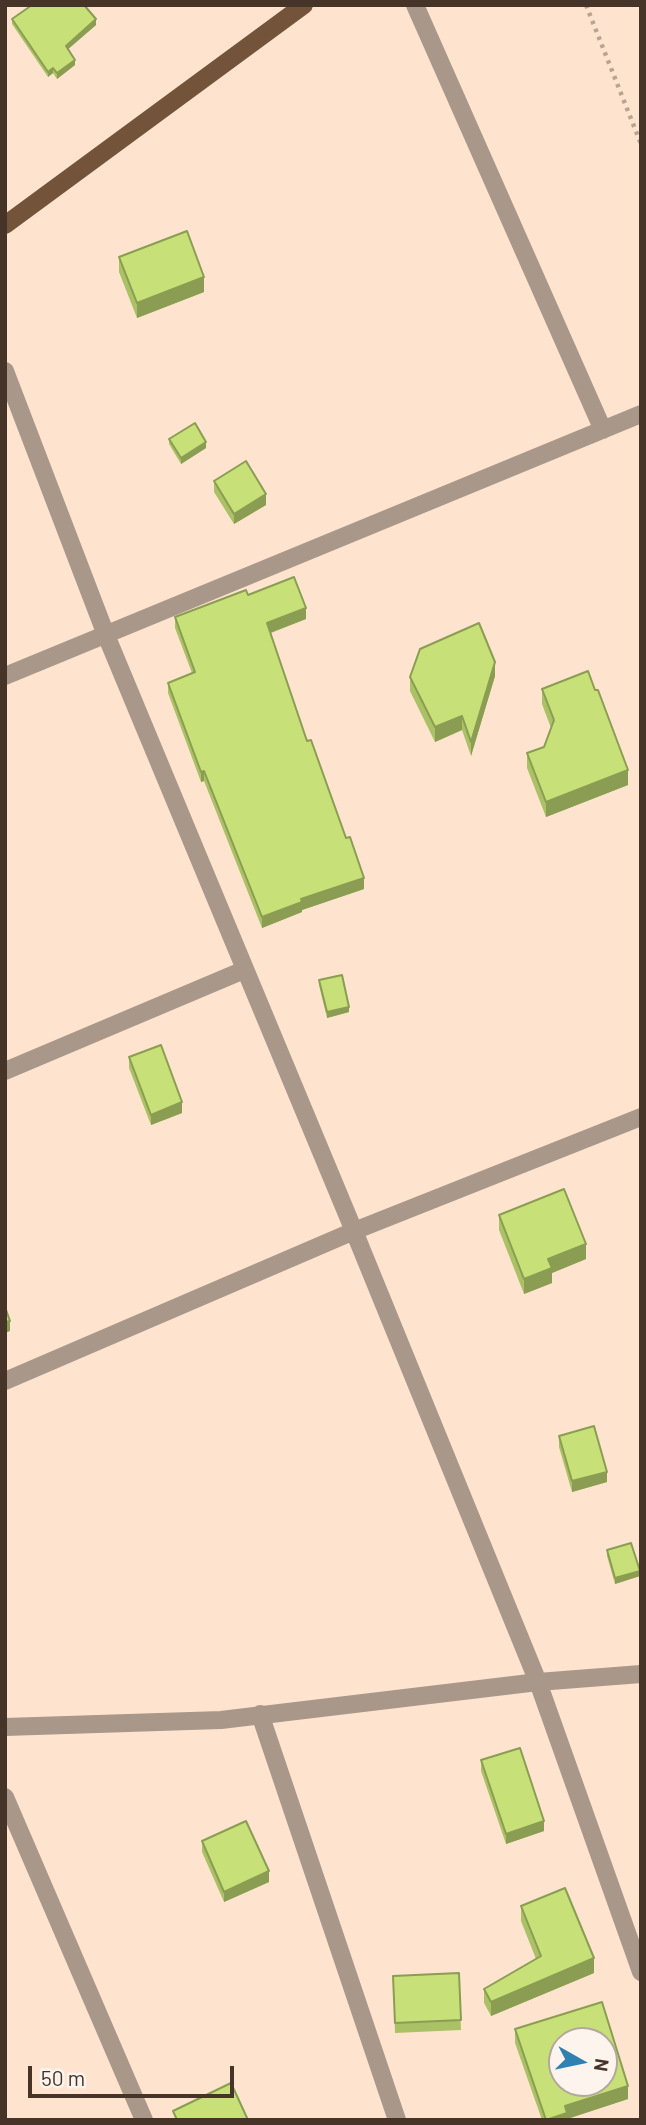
<!DOCTYPE html>
<style>
body{margin:0}
#map{position:relative;width:646px;height:2125px;overflow:hidden;background:#fee4cf;font-family:Barlow,sans-serif}
canvas{display:block}
.frame{position:absolute;inset:0;border:7px solid #453427;pointer-events:none}
.north{position:absolute;left:548px;top:2027px;width:70px;height:70px;box-sizing:border-box;background:#fdf4ee;border:2px solid #b3a79e;border-radius:50%;rotate:99deg;font-size:19px;font-weight:700;line-height:28px;text-align:center;color:#453427}
.north::after{content:'';display:block;margin:auto;width:24px;height:32px;background:#3180b2;clip-path:polygon(50% 0,100% 100%,50% 72%,0 100%)}
.scale{position:absolute;left:28px;top:2066px;width:206px;height:32px;box-sizing:border-box;border:4px solid #453427;border-top:0;padding-left:9px;font-size:21px;line-height:24px;white-space:nowrap;color:#453427;-webkit-text-stroke:5px #fdf4ee;paint-order:stroke}
</style>
<div id="map">
<canvas width="646" height="2125"></canvas>
<div class="frame"></div>
<div class="north">N</div>
<div class="scale">50 m</div>
</div>
<script>
const ctx = document.querySelector('canvas').getContext('2d');
ctx.lineJoin = 'round';
function stroke(path, color, width, dash) { ctx.strokeStyle = color; ctx.lineWidth = width; ctx.lineCap = dash ? 'butt' : 'round'; ctx.setLineDash(dash || []); ctx.stroke(path); }
function fillPath(path, color) { ctx.fillStyle = color; ctx.fill(path, 'evenodd'); }
stroke(new Path2D(`
 M586,5L641,144`), '#baa391', 4.5, [3.5, 5]);
stroke(new Path2D(`
 M415,5L603,430
 M5,371L106,635L354,1231L538,1682L641,1972
 M5,676L641,414
 M5,1071L244,970
 M5,1381L354,1231L641,1117
 M260,1714L397,2120
 M5,1727L221,1720L538,1682L641,1674
 M5,1797L144,2120`), '#a99789', 18);
stroke(new Path2D(`
 M5,225L304,5`), '#73543b', 18);
fillPath(new Path2D(`
 M12,19L96,25L68,49L75,65L57,79L53,73L48,77L12,24Z
 M119,257L204,292L137,318L119,272Z
 M169,439L206,448L181,464L169,444Z
 M214,481L266,505L234,524L214,492Z
 M248,595L306,619L271,633L307,741L364,889L302,910V912L262,928L204,781L201,782L168,693V683L192,673L175,628V617Z
 M495,676L471,756L462,730L435,742L410,691V677Z
 M542,689L628,785L546,817L527,768V753L544,747L551,728L542,704Z
 M319,980L349,1012L327,1018L319,985Z
 M129,1057L182,1113L151,1125L129,1068Z
 M499,1215L586,1259L552,1273V1283L524,1294L499,1230Z
 M559,1436L607,1482L572,1492L559,1447Z
 M607,1550L640,1576L615,1584L607,1556Z
 M481,1760L544,1831L506,1844L481,1771Z
 M202,1841L269,1882L224,1902L202,1852Z
 M521,1906L594,1973L491,2016L484,2003V1989L536,1959L521,1921Z
 M459,1973L461,2030L395,2033L393,1976Z
 M515,2029L628,2099L567,2119V2120H542L515,2043Z`), '#abc166');
fillPath(new Path2D(`
 M96,19V25L66,51V46Z
 M75,60V65L57,79V73Z
 M53,68V73L48,77V72Z
 M204,277V292L137,318V303Z
 M206,442V448L181,464V458Z
 M266,494V505L234,524V514Z
 M306,608V619L267,634V623Z
 M495,662V676L471,756V742Z
 M462,716V730L435,742V727Z
 M628,770V785L546,817V802Z
 M204,771V781L201,782V772Z
 M364,878V889L302,910V912L262,928V917L301,899Z
 M349,1007V1012L327,1018V1012Z
 M182,1102V1113L151,1125V1115Z
 M586,1244V1259L552,1273V1283L524,1294V1279L548,1259Z
 M10,1321V1331L5,1333V1322Z
 M607,1472V1482L572,1492V1481Z
 M640,1571V1576L615,1584V1578Z
 M544,1821V1831L506,1844V1834Z
 M269,1871V1882L224,1902V1892Z
 M594,1958V1973L491,2016V2002Z
 M628,2086V2099L567,2119V2120H546L565,2106Z`), '#8b9d53');
const building = new Path2D(`
 M32,5H84L96,19L66,46L75,60L57,73L53,68L48,72L12,19Z
 M187,231L204,277L137,303L119,257Z
 M195,423L206,442L181,458L169,439Z
 M246,461L266,494L234,514L214,481Z
 M294,577L306,608L267,623L307,741L311,740L346,838L350,837L364,878L301,899L302,902L262,917L204,771L201,772L168,683L195,672L175,617L246,590L248,595Z
 M479,623L495,662L471,742L462,716L435,727L410,677L420,649Z
 M588,671L595,690H598L628,770L546,802L527,753L544,747L554,720L542,689Z
 M342,975L349,1007L327,1012L319,980Z
 M161,1045L182,1102L151,1115L129,1057Z
 M564,1189L586,1244L548,1259L552,1268L524,1279L499,1215Z
 M5,1307L10,1321L5,1322Z
 M594,1426L607,1472L572,1481L559,1436Z
 M631,1543L640,1571L615,1578L607,1550Z
 M520,1748L544,1821L506,1834L481,1760Z
 M246,1821L269,1871L224,1892L202,1841Z
 M565,1888L594,1958L491,2002L484,1989L541,1956L521,1906Z
 M459,1973L461,2020L395,2023L393,1976Z
 M602,2002L628,2086L565,2106L567,2113L546,2120L515,2029ZM562,2041H604V2083H562Z
 M231,2083L248,2120H177L173,2111Z`);
fillPath(building, '#c7e077');
stroke(building, '#8b9d53', 2);
</script>
